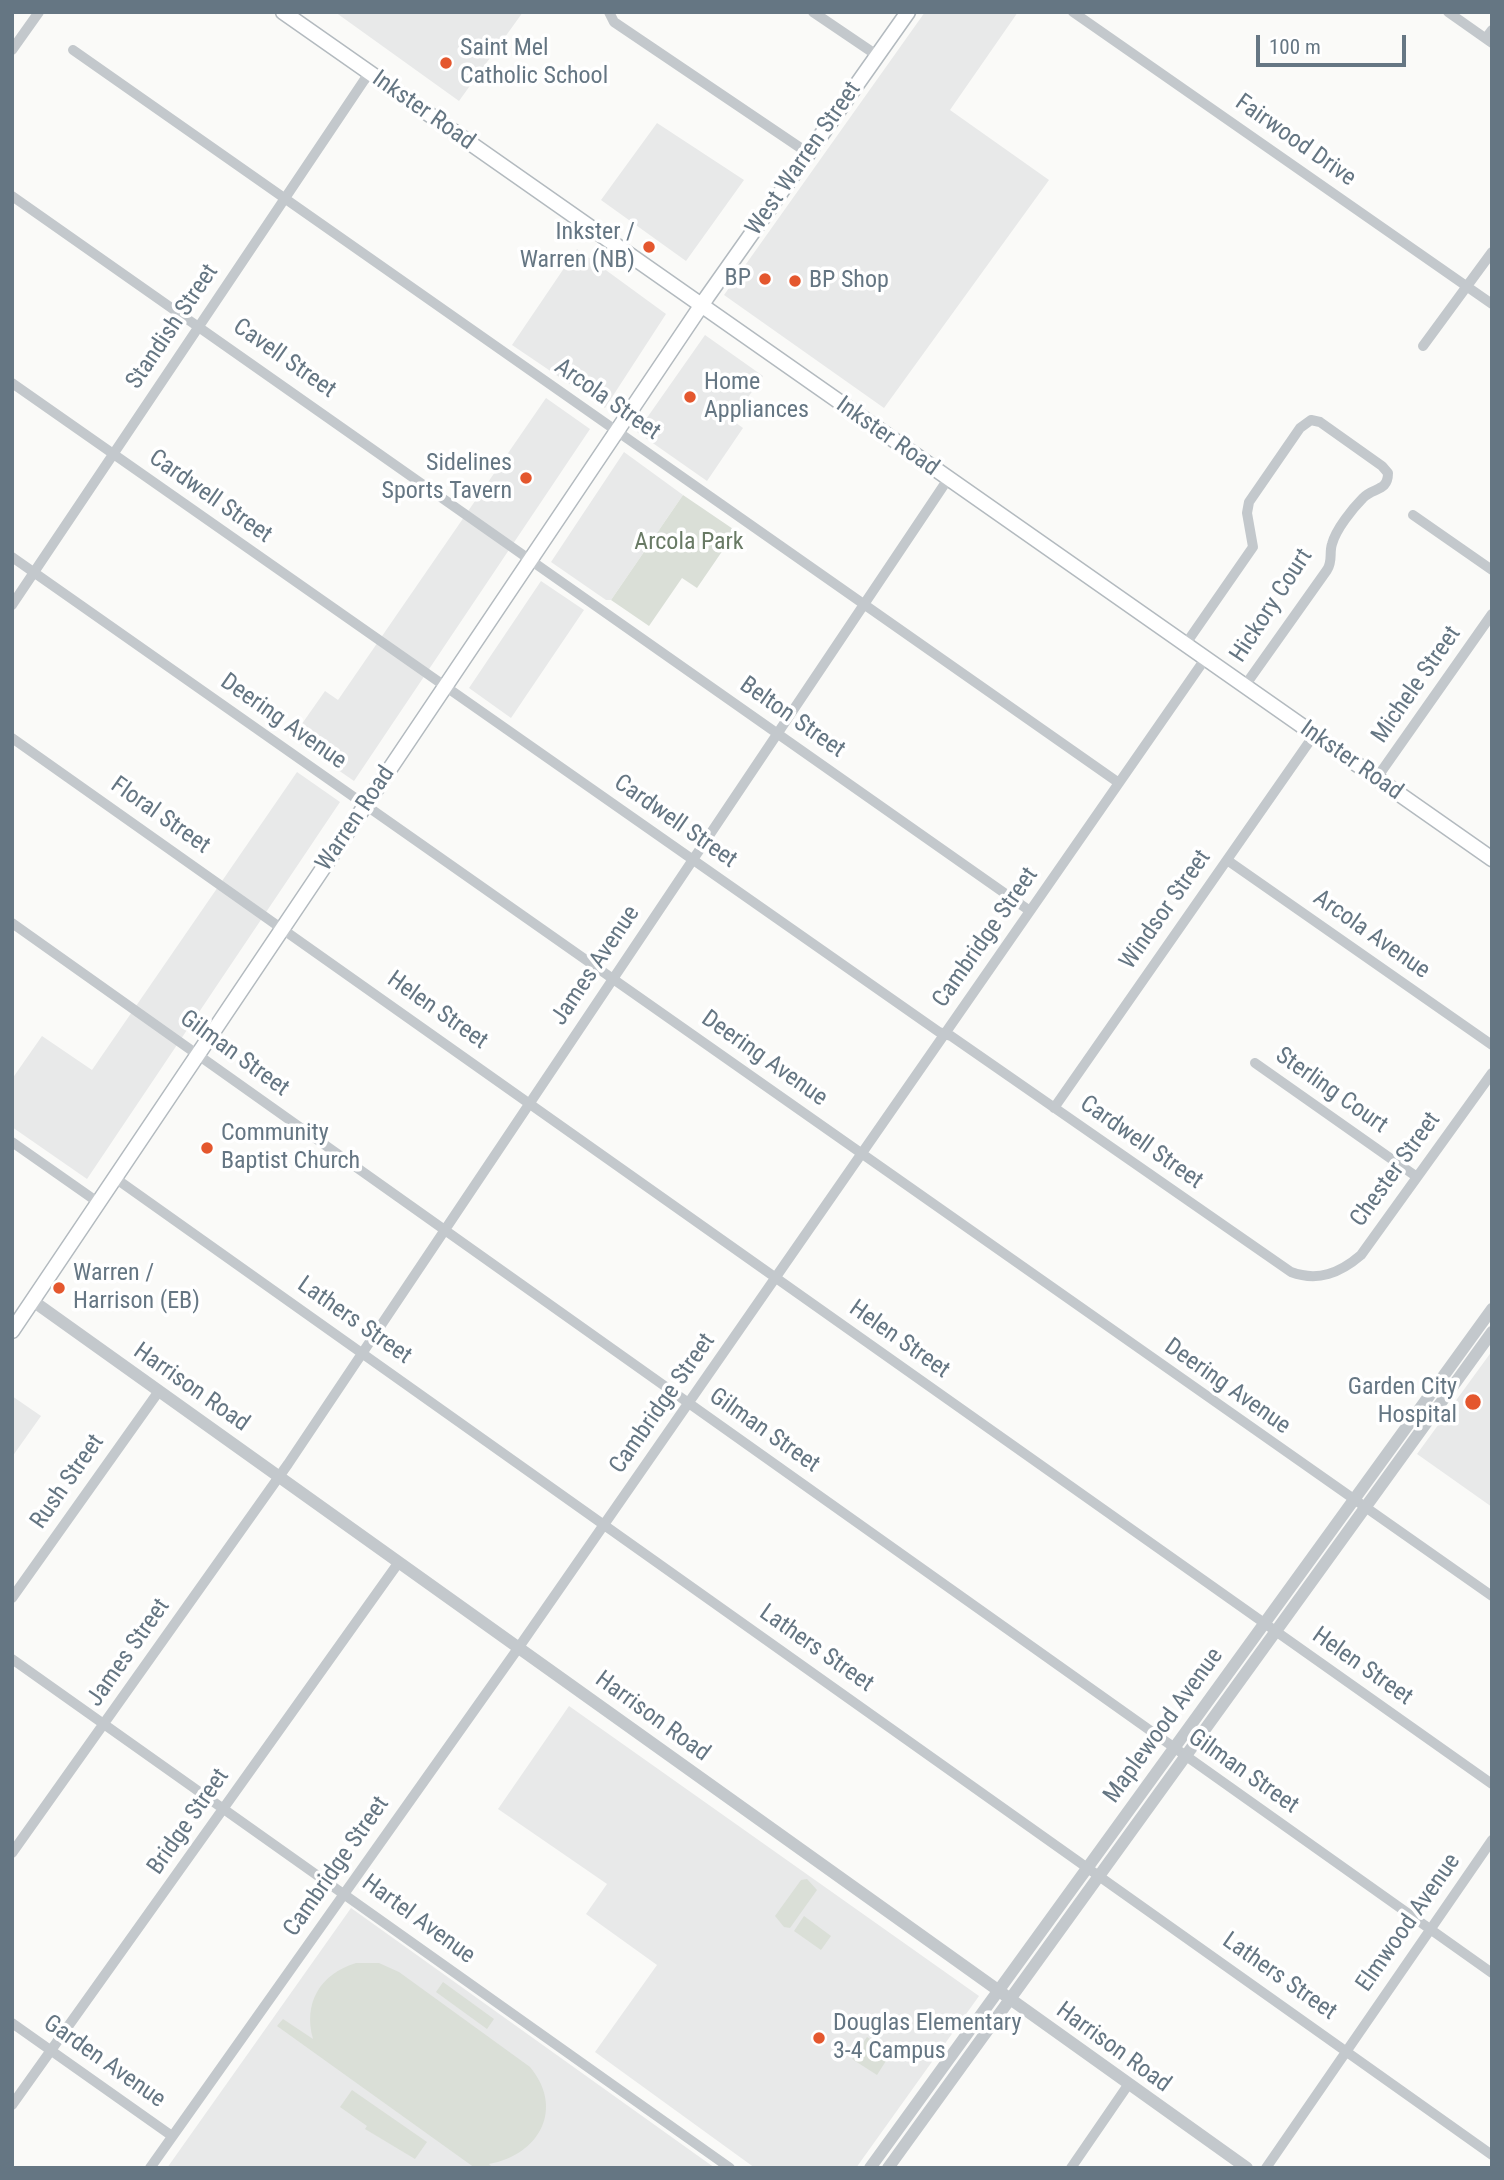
<!DOCTYPE html>
<style>
body{margin:0}
#map{position:relative;width:1504px;height:2180px;overflow:hidden;background:#fafaf8;font-family:"Roboto Condensed",sans-serif}
canvas{display:block}
.frame{position:absolute;inset:0;border:14px solid #657683;pointer-events:none}
.scale{position:absolute;left:1256px;top:35px;width:150px;height:32px;box-sizing:border-box;border:4px solid #657683;border-top:0;padding-left:9px;font-size:21px;line-height:24px;white-space:nowrap;color:#657683;-webkit-text-stroke:5px #fff;paint-order:stroke}
</style>
<div id="map">
<canvas width="1504" height="2180"></canvas>
<div class="frame"></div>
<div class="scale">100 m</div>
</div>
<script>
const ctx = document.querySelector('canvas').getContext('2d');
ctx.lineJoin = 'round';
function fillPath(path, color) { ctx.fillStyle = color; ctx.fill(path, 'evenodd'); }
function stroke(path, color, width, dash) { ctx.strokeStyle = color; ctx.lineWidth = width; ctx.lineCap = dash ? 'butt' : 'round'; ctx.setLineDash(dash || []); ctx.stroke(path); }
function drawText(font, color, halo, rows, align = 'center') {
  ctx.font = font + ' "Roboto Condensed",sans-serif'; ctx.lineWidth = 7; ctx.setLineDash([]); ctx.textBaseline = 'middle'; ctx.strokeStyle = halo; ctx.fillStyle = color; for (const [text, x, y, turn = 0] of rows) {
    ctx.save(); ctx.translate(x, y); ctx.rotate((+turn || 0) * Math.PI / 180); ctx.textAlign = isNaN(turn) ? turn : align; if (halo) ctx.strokeText(text, 0, 0); ctx.fillText(text, 0, 0); ctx.restore();
  }
}
fillPath(new Path2D(`
 M335,12H523L459,101Z
 M925,12H1018L950,110L1049,180L884,408L724,295Z
 M657,123L744,180L686,261L601,200Z
 M577,249L666,314L605,408L512,345Z
 M705,335L763,376L732,420L743,428L707,481L637,432Z
 M546,398L590,429L354,781L292,738L325,691L338,700Z
 M624,452L683,495L611,600H606L551,562Z
 M541,581L584,610L511,718L469,688Z
 M297,772L340,802L87,1179L12,1127V1079L42,1036L92,1070Z
 M1492,1351V1507L1417,1454Z
 M12,1396L41,1416L12,1457Z
 M569,1706L979,1996L856,2168H755L595,2052L657,1965L586,1914L607,1884L498,1809Z
 M351,1908L715,2168H167Z`), '#e8e9e9');
fillPath(new Path2D(`
 M683,495L736,531L697,588L682,578L649,626L611,600Z
 M807,1879L817,1890L790,1928L784,1927L775,1916L801,1880Z
 M804,1916L831,1936L821,1950L794,1931Z
 M356,1963H379L399,1972L530,2067C565,2109 539,2155 489,2164L493,2168H475L277,2026L283,2019L313,2039C303,2003 320,1974 356,1963Z
 M443,1982L494,2019L487,2029L436,1992Z
 M867,2037L891,2053L877,2075L852,2059Z
 M352,2090L427,2142L415,2159L365,2129L367,2126L340,2107Z`), '#dadfd7');
const secondary = new Path2D(`
 M283,12L1492,859
 M12,1331L707,297L908,12`);
stroke(secondary, '#b3babf', 17);
stroke(new Path2D(`
 M609,12L614,22L808,153
 M813,12L878,56
 M1073,12L1492,304
 M1448,12L1492,43
 M1486,38L1492,30
 M12,50L39,12
 M73,50L1119,783
 M12,196L1030,911
 M1423,346L1492,252
 M12,383L939,1032L951,1036L1291,1272C1318,1282 1340,1273 1361,1255L1492,1073
 M1413,515L1492,570
 M12,557L1492,1596
 M12,605L369,73
 M1185,645L1253,547L1247,513L1249,502L1300,428L1311,420L1320,422L1382,466L1388,473C1388,492 1373,487 1363,498C1353,508 1336,529 1332,544C1329,553 1333,561 1327,570L1244,687
 M12,738L1492,1784
 M1376,779L1492,614
 M1227,860L1492,1045
 M12,923L1492,1973
 M1255,1063L1417,1177
 M1054,1108L1314,735
 M12,1142L99,1203
 M115,1178L1492,2155
 M12,1598L159,1391
 M12,1659L730,2168
 M12,1853L288,1464L948,479
 M12,2023L172,2136
 M12,2105L399,1562
 M150,2168L519,1647L1205,659
 M1071,2168L1128,2085
 M1266,2168L1492,1840`), '#c3c8cc', 10);
stroke(new Path2D(`
 M33,1301L1247,2168
 M870,2168L1492,1309
 M888,2168L1492,1332`), '#c3c8cc', 12);
stroke(secondary, '#fff', 14);
for (const [x, y, r, color] of [
 [446,63,7,"#e4572e"],
 [649,247,7,"#e4572e"],
 [765,279,7,"#e4572e"],
 [795,281,7,"#e4572e"],
 [690,397,7,"#e4572e"],
 [526,478,7,"#e4572e"],
 [207,1148,7,"#e4572e"],
 [59,1288,7,"#e4572e"],
 [1473,1402,9,"#e4572e"],
 [819,2038,7,"#e4572e"]
]) { const dot = new Path2D(); dot.arc(x, y, r, 0, 2 * Math.PI); ctx.fillStyle = color; ctx.fill(dot); stroke(dot, '#fff', 2.5); }
drawText('24px', '#657683', '#fff', [
 ["Saint Mel",460,49],
 ["Catholic School",460,77],
 ["Inkster /",635,233,"right"],
 ["Warren (NB)",635,261,"right"],
 ["BP",751,279,"right"],
 ["BP Shop",809,281],
 ["Home",704,383],
 ["Appliances",704,411],
 ["Sidelines",512,464,"right"],
 ["Sports Tavern",512,492,"right"],
 ["Community",221,1134],
 ["Baptist Church",221,1162],
 ["Warren /",73,1274],
 ["Harrison (EB)",73,1302],
 ["Garden City",1457,1388,"right"],
 ["Hospital",1457,1416,"right"],
 ["Douglas Elementary",833,2024],
 ["3-4 Campus",833,2052]
], 'left');
drawText('24px', '#657683', '#fff', [
 ["Inkster Road",423,111,35],
 ["Fairwood Drive",1295,141,35],
 ["West Warren Street",804,159,-55],
 ["Standish Street",173,327,-56],
 ["Cavell Street",284,359,35],
 ["Arcola Street",607,400,35],
 ["Inkster Road",887,437,35],
 ["Cardwell Street",210,497,35],
 ["Hickory Court",1272,606,-57],
 ["Michele Street",1417,685,-55],
 ["Belton Street",792,718,35],
 ["Deering Avenue",283,722,35],
 ["Inkster Road",1351,761,35],
 ["Floral Street",160,816,35],
 ["Warren Road",356,819,-56],
 ["Cardwell Street",675,822,35],
 ["Windsor Street",1166,910,-55],
 ["Arcola Avenue",1371,935,35],
 ["Cambridge Street",986,938,-55],
 ["James Avenue",596,966,-56],
 ["Helen Street",437,1011,35],
 ["Gilman Street",234,1054,36],
 ["Deering Avenue",764,1059,35],
 ["Sterling Court",1331,1091,35],
 ["Cardwell Street",1141,1143,35],
 ["Chester Street",1396,1170,-54],
 ["Lathers Street",354,1321,35],
 ["Helen Street",899,1340,35],
 ["Deering Avenue",1227,1387,35],
 ["Harrison Road",191,1388,35],
 ["Cambridge Street",663,1404,-55],
 ["Gilman Street",764,1431,35],
 ["Rush Street",68,1482,-55],
 ["Lathers Street",816,1649,35],
 ["James Street",129,1653,-55],
 ["Helen Street",1362,1667,35],
 ["Harrison Road",652,1717,36],
 ["Maplewood Avenue",1164,1726,-54],
 ["Gilman Street",1243,1772,35],
 ["Bridge Street",189,1822,-55],
 ["Cambridge Street",337,1867,-55],
 ["Hartel Avenue",418,1920,36],
 ["Elmwood Avenue",1409,1923,-55],
 ["Lathers Street",1279,1977,35],
 ["Harrison Road",1113,2048,36],
 ["Garden Avenue",104,2062,35]
]);
drawText('24px', '#687a64', '#fff', [
 ["Arcola Park",689,543]
]);
</script>
